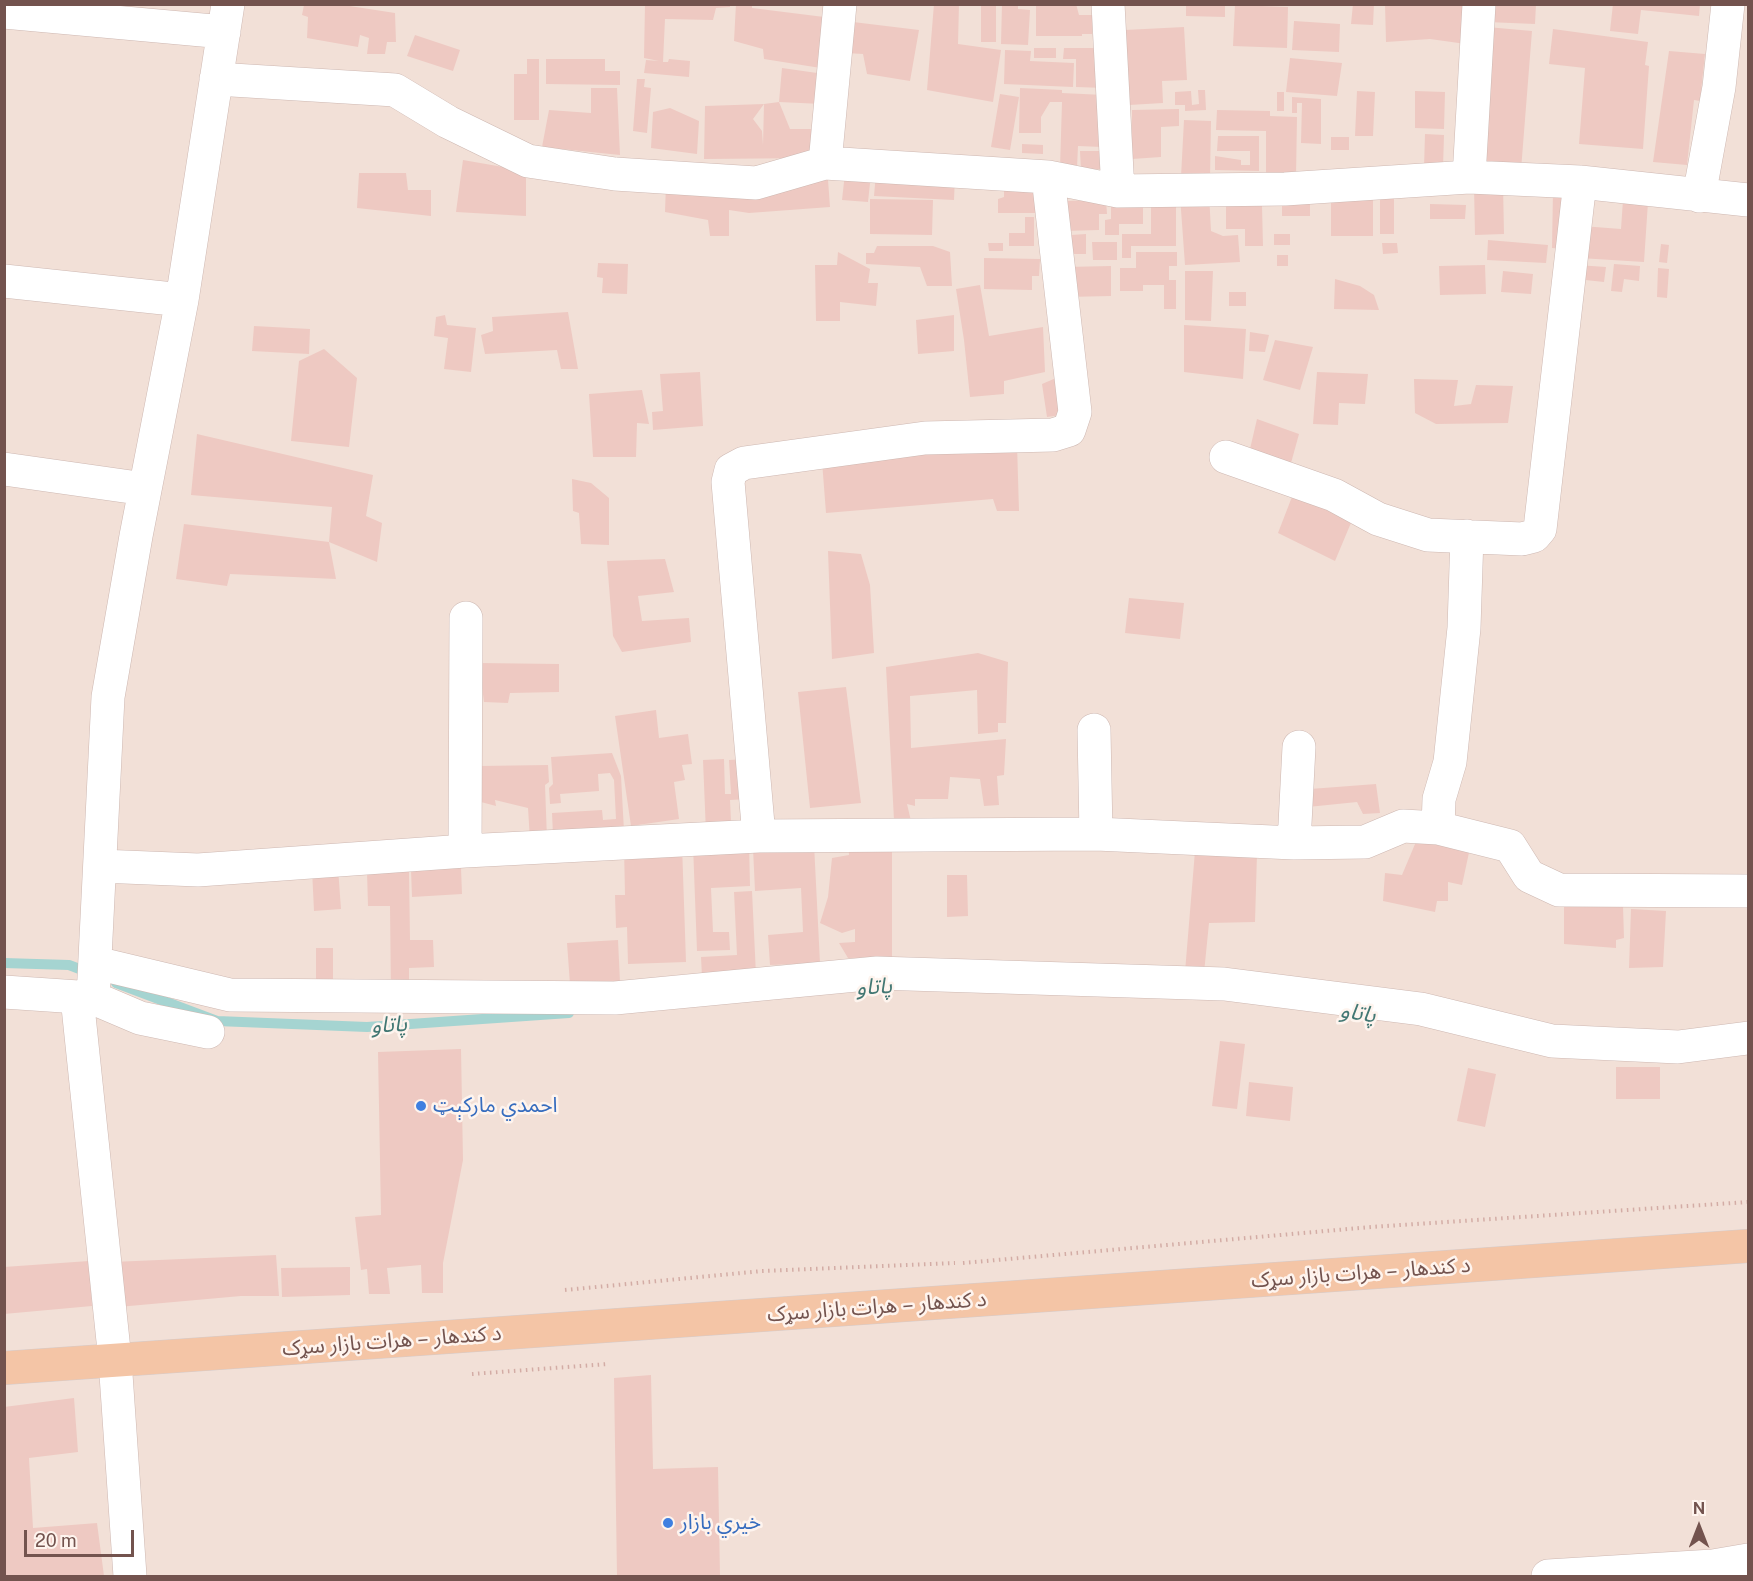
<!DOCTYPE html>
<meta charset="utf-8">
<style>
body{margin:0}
#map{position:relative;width:1753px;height:1581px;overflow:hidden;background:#fbefe8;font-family:"Public Sans",sans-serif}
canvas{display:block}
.frame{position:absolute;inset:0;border:6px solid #73534e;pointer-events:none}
.north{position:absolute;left:1669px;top:1497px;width:60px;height:60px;-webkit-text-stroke:4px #fef4ee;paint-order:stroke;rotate:0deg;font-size:16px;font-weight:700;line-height:24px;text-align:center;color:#73534e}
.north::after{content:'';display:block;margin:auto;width:21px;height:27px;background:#73534e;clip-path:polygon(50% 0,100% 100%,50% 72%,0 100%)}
.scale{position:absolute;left:24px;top:1530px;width:110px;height:27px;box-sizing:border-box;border:3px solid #73534e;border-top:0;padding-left:8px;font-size:18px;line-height:21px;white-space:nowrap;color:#73534e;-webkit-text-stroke:4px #fef4ee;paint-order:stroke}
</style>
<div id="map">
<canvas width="1753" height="1581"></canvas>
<div class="frame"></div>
<div class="north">N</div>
<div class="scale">20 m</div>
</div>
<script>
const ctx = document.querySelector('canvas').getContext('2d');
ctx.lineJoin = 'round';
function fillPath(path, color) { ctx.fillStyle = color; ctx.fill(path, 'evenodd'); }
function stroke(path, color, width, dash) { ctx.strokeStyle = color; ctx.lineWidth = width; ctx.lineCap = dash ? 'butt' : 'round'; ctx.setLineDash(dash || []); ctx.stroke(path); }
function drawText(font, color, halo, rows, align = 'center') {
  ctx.font = font + ' "Public Sans","Noto Sans Arabic",sans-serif'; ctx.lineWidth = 5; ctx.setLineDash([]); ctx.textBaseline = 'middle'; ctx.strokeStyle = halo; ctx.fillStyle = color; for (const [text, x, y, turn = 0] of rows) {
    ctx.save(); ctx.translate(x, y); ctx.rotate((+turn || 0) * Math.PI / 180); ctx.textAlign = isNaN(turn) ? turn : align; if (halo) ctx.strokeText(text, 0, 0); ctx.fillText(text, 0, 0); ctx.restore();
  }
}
fillPath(new Path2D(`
 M5,5H1748V1576H5Z`), '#f2e0d7');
stroke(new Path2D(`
 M4,963L69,965L90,973
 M116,983L217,1021L367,1027L569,1013`), '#a5d4d1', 10);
fillPath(new Path2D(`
 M645,4H730V7L716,8L713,20L665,19L663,62H668L669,59L690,61L689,77L644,73L646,60L659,61L644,58Z
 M736,4H752V8L832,18L827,69L764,59L763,49L734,41Z
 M934,4H959L958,44L1001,50L993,102L927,90Z
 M1002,4H1018V9L1030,10L1028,45L1001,44Z
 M1036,4H1076L1079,15H1093L1092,34H1082V36H1036Z
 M1186,4H1225V17L1186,16Z
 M1353,4H1374L1373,25L1351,24Z
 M1385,4H1475L1473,45L1430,39L1386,42Z
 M1488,4H1536L1535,24L1487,22Z
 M1613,4H1700L1699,16L1641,10L1638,34L1610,31Z
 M304,5H343L395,13L396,42H387L385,54H367L369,38L360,35L358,47L307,38L308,17L302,15Z
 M981,5H996V42H981Z
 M1235,5L1288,7L1287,48L1233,46Z
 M1294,21L1340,24L1339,52L1292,50Z
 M853,22L919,30L910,81L867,74L863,54L846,53Z
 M1184,27L1187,80L1162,81L1163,103L1129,105L1125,30Z
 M1487,27L1532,31L1521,170L1476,166Z
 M1553,29L1648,42L1645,65L1649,66L1643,149L1579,144L1585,68L1549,64Z
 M415,35L460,50L453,71L407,56Z
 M1034,48H1056V58H1034Z
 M1064,48H1106L1105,88L1076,87V59H1063Z
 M1005,50L1031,51L1030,61L1074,63L1073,87L1004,84Z
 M1669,51L1705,54L1700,101L1694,100L1687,165L1653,162Z
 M1290,58L1342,63L1337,96L1286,92Z
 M527,59H539V120H514V74H527Z
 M546,59H605V71H620V85L546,84Z
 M782,68L824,74L822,104L779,102Z
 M637,79H645L644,87L651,88L647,133L633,131Z
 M591,88H617L620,155L542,147L549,110L591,113Z
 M1020,88L1062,90V93L1104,95L1102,147L1078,146L1077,168H1060L1062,102H1050L1041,117V133H1019Z
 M1198,90H1205L1206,110L1185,111V105H1175V92L1191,91L1192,105L1199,104Z
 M1357,91L1375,92L1373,136H1355Z
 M1415,91L1445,92L1444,129L1415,128Z
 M1277,92H1284V111H1277Z
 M1000,94L1019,97L1010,150L991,147Z
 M1292,97L1321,99V144L1301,143L1302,103H1297V113H1292Z
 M779,102L790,129H816L813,158L704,159L705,106L764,104L753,119L762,131L763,145L764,104Z
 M670,108L699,121L697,154L651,148L653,112Z
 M1179,109V126L1161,127V157L1132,159V110Z
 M1217,110L1270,111V116L1297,117L1296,177H1266V131L1216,130Z
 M1184,120L1211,121L1210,178L1181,177Z
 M1425,134L1444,135L1443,168H1424Z
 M1218,136H1259V171L1215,170V156L1241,160V165H1250V151H1217Z
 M1331,137H1349V150H1331Z
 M1022,144L1043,145V154L1022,153Z
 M1080,151H1102V169L1081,170Z
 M463,160L526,171V216L456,212Z
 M359,173H406L408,190H431V216L357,208Z
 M845,173L871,174L868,202L842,200Z
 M876,173L955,176L954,200L874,196Z
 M828,180L830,207L749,213L729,210V236H710L708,220L665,212L666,184L747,186Z
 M1004,180H1038L1037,213H998V199L1004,197Z
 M1503,185L1504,234L1475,235L1474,186Z
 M1553,191H1566L1565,249L1552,248Z
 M1380,192H1394V234H1380Z
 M1176,194V246H1131V258H1122V234H1151V201Z
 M1209,194L1211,231L1223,236L1238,235L1240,262L1185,265L1180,196Z
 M1331,194H1373V236H1331Z
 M1226,196H1275V206H1262L1263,246H1245V229H1226Z
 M1282,197L1310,198V216H1282Z
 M870,199L933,200L932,235L870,234Z
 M1143,199V224H1119V235H1105V220L1111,219V200Z
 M1106,200L1107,214H1099V230L1063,231L1062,201Z
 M1623,200L1648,202L1644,262L1580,258L1582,226L1621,229Z
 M1430,204L1466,205L1465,219H1430Z
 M1025,217H1034V246H1009V233H1025Z
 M1086,234V254H1072L1071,235Z
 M1274,234H1290V245H1274Z
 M1488,240L1548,245L1546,263L1487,260Z
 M1092,242H1117V260H1093Z
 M988,243H1003V251H989Z
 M1382,243H1397L1398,253L1383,254Z
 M1661,244L1669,245L1667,263L1659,262Z
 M877,246H933L950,252L952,286H927L920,267L866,264V253H874Z
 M838,252L870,269L868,283H878L876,306L840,302V321H816L815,265H837Z
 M1136,252H1177V266H1169V280H1176V309H1164V285H1143V291H1120V268H1136Z
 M1277,255H1288V266H1277Z
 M984,258L1040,259L1039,276H1032V290L984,289Z
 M598,263L628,264L627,294L602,293L603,278L597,277Z
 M1614,264L1640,266L1639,281L1624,279L1622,292L1611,291Z
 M1485,265L1486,294L1440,295L1439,266Z
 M1577,265L1606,267L1604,282L1576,279Z
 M1111,266V296L1066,297V267Z
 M1658,268L1669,269L1667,298L1657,297Z
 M1185,271H1213L1211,321L1185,320Z
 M1503,271L1533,274L1531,294L1501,292Z
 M1335,279L1360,286L1374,295L1379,310L1334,309Z
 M980,285L989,336L1043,327L1045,372L1004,381V394L970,397L964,340L956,289Z
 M1229,292H1246V306H1229Z
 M568,312L578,369H561L557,350L485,354L481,335L493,331L492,317Z
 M445,315L447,325L476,328L471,372L444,369L448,338L434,336L436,317Z
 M954,315V351L918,354L916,320Z
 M1184,325L1246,329L1243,379L1184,372Z
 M254,326L310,329L309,354L252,351Z
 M1250,332L1269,335L1265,352L1249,351Z
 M1275,340L1313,347L1300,390L1263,380Z
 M324,349L357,378L349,447L291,441L299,361Z
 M700,372L703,426L653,430L652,412L663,411L660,374Z
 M1317,372L1368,374L1365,404L1339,403L1338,425L1313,424Z
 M1056,378L1061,415L1047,417L1042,384Z
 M1414,379L1458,380L1454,406L1471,404L1476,385L1513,386L1508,423L1436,424L1415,413Z
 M642,390L649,424L637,423L636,457H593L589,394Z
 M1257,419L1299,434L1291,463L1250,449Z
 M197,434L373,475L366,516L382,523L377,562L329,542L336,579L230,574L227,586L176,579L184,524L329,542L332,507L191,495Z
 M1017,444L1019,511H997L993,499L826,513L822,461Z
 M572,479L591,483L609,498V545L581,544L579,513L573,511Z
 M1295,489L1353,518L1335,561L1278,533Z
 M828,551L861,554L870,585L874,653L832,659Z
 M665,559L674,592L638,596L642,621L689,618L691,642L622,652L613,636L607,561Z
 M1129,598L1184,603L1180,639L1125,633Z
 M978,653L1008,662L1006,723H998V732L978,734L977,690L910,696L911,748L1006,739L1004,775L997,776L999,805L984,806L980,779L950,777L948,799H915V806L907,804L911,821L894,820L886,667Z
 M479,663L559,664V692L510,693L508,703L484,702Z
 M846,687L861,803L810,808L798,692Z
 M656,710L659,738L688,734L692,764L682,765L685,780L674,782L679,819L631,826L615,716Z
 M612,753L621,776L624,831L553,835L552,813L602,810L603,820L616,819L614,780L610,773L598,774L599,791L560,794L561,803L550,804L549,788L553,784L551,757Z
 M724,759L725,794H731L729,760L746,759L748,799L730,800L731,822L706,833L703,760Z
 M548,765L549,782L545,785L547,839L530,840L528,808L495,800L496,806L481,802L480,766Z
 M1376,784L1380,813L1363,814L1357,802L1298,808L1297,790Z
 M848,836L892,843V957L848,958L839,943L855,942V929L842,933L820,923L828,897L832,858L849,855Z
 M1418,837L1470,848L1462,885L1448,882V901H1437L1435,912L1383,901L1385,873L1402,875Z
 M1196,839L1257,854L1255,922L1209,923L1204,973L1185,972Z
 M749,843L750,886L711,888L713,932H729L730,950L697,951L693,845Z
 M814,844L820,963L770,965L768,935L803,932L801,888L755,891L753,848Z
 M682,845L686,962L628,964L627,927L616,928L615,895H625L624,847Z
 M338,868L341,909L314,911L312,869Z
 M461,868L462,894L412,897L411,870Z
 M409,871L410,940H433L434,967L409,968V995L391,996L390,906H368L367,872Z
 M947,875H967L968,916L947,917Z
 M752,891L756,975L702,977L701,957L737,955L734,892Z
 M1564,906H1623L1624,938L1616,940V948L1564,944Z
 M1631,909L1666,911L1663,967L1629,968Z
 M618,940L620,982L570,984L567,943Z
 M316,948H333V986H316Z
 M1220,1041L1245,1044L1237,1109L1212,1106Z
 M461,1049L463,1160L443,1263V1293H422L421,1265L387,1268L390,1294H369L367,1269L361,1270L355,1217L381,1215L378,1052Z
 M1616,1067H1660V1099H1616Z
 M1468,1068L1496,1074L1485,1127L1457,1121Z
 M1249,1082L1293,1087L1290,1121L1246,1116Z
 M276,1255L279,1296H241L118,1307L112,1262Z
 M89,1261L92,1306L4,1314V1267Z
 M350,1267V1295L282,1297L281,1268Z
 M651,1375L653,1469L718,1467L720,1576H617L614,1378Z
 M74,1398L78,1452L29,1458L33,1528L97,1523L104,1576H4V1407Z`), '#eec9c2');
const minor = new Path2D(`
 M1108,4L1118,191
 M4,12L224,32
 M216,79L395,90L448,122L528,161L615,174L756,183L825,163L1048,177L1118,191L1285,189L1469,177L1580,182L1748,200
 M825,163L840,4
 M1469,177L1479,4
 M1699,196L1719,87L1728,4
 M4,281L182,300
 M1226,457L1334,495L1378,519L1428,535L1522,539L1534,536L1540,529L1580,182
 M4,469L145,489
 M1094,730L1096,834
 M1438,828L1439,799L1450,762L1464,628L1467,536
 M759,836L728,482L731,470L744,463L925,438L1053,435L1069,430L1075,412L1048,177
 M1294,843L1299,747
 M465,851L466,618
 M100,866L198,870L465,851L759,836L1096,834L1294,843L1365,842L1403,826L1438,828L1510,846L1529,876L1559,890L1748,891
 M96,963L230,995L615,998L877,973L1224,984L1421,1009L1552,1041L1678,1047L1748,1038
 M4,992L93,998L140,1018L208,1032
 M77,997L115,1360L130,1576
 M93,998L108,697L136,536L182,300L228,4
 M1548,1576L1713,1566L1748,1560`);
const major = new Path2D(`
 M4,1368L1748,1246`);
stroke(minor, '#ceb8b2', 34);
stroke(major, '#d5cbca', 34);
stroke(new Path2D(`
 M963,1263L1371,1227L1748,1202
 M565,1290L762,1271L955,1263
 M472,1374L608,1364`), '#d3aca5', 4, [1.5, 4.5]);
stroke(minor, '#fff', 33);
stroke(major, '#f4c5a6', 33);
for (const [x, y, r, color] of [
 [421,1106,6,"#3f7fe0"],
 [668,1523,6,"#3f7fe0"]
]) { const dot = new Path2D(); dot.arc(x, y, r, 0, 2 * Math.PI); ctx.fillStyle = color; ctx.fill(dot); stroke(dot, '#fef4ee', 2); }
drawText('21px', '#366cbe', '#fef4ee', [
 ["احمدي مارکېټ",433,1106],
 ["خیري بازار",680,1523]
], 'left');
drawText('21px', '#73534e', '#fef4ee', [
 ["د کندهار – هرات بازار سړک",1361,1273,-4],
 ["د کندهار – هرات بازار سړک",877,1307,-4],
 ["د کندهار – هرات بازار سړک",392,1341,-4]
]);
drawText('italic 22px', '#427773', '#fef4ee', [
 ["پاتاو",874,987,-3],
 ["پاتاو",1358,1013,9],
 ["پاتاو",389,1025,-3]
]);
</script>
